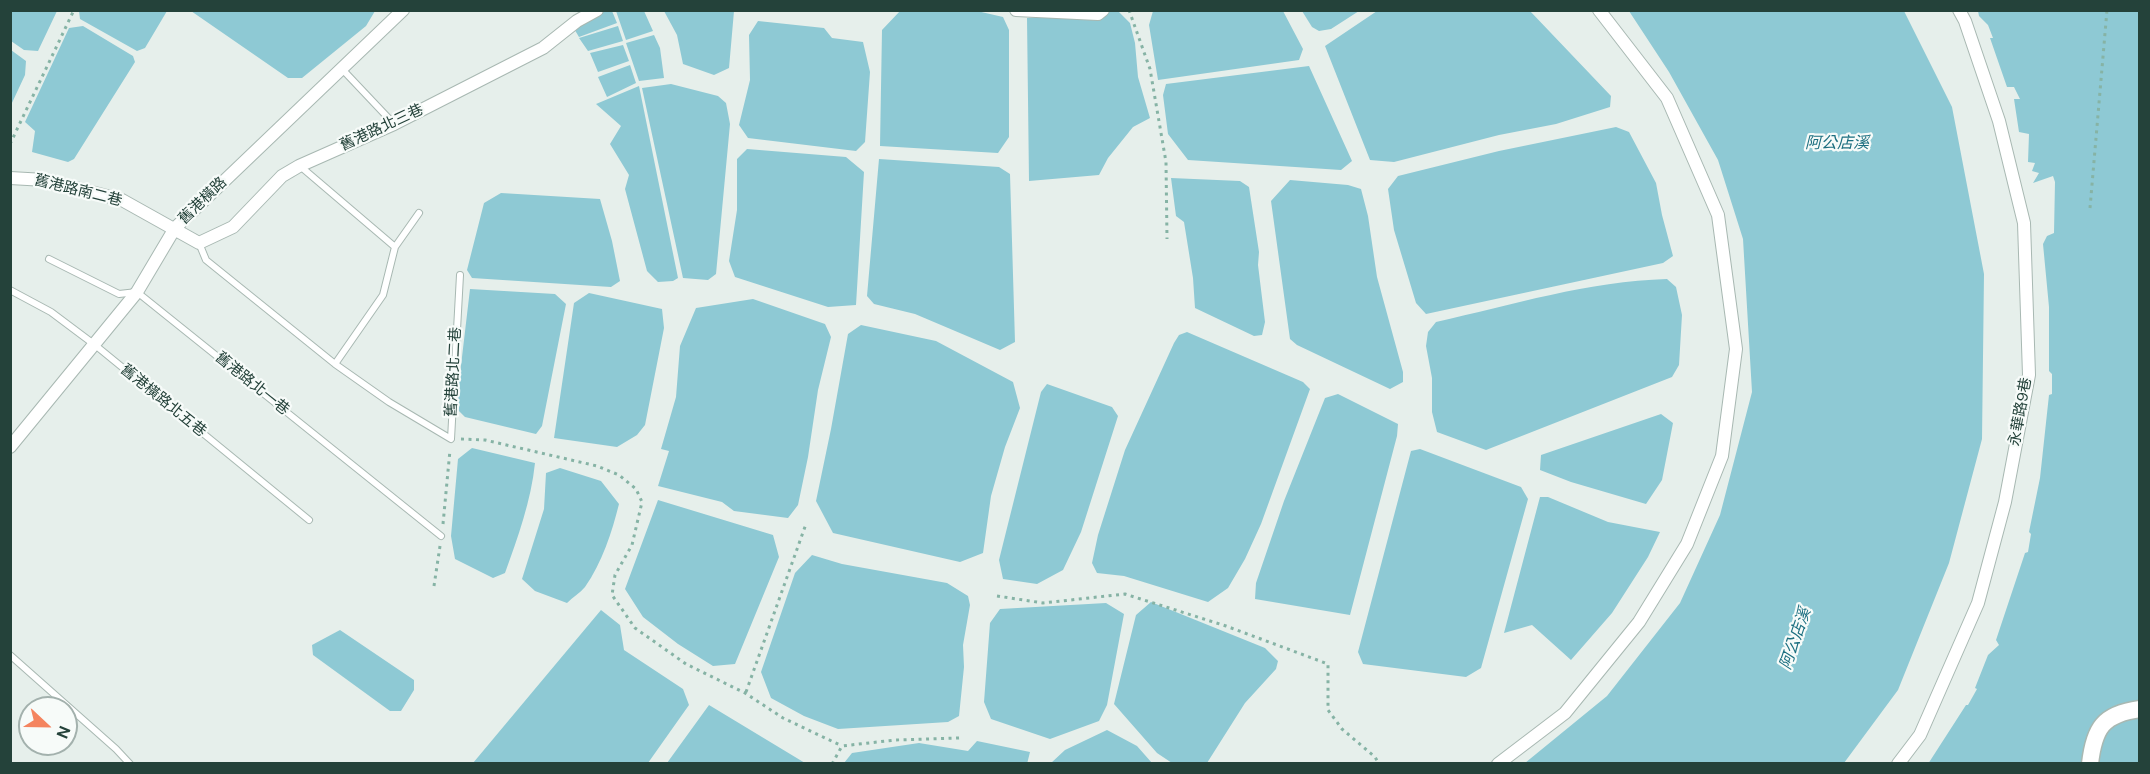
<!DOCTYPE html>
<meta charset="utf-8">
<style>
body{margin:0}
#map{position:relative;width:2150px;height:774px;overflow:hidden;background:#e6efeb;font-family:"DM Sans",sans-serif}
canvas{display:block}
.frame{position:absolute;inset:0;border:12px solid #24423a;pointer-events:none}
.north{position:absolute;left:18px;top:696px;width:60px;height:60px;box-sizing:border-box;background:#f7fbf9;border:2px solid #a3b1ad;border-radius:50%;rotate:112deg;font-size:16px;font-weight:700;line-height:24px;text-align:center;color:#24423a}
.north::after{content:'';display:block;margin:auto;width:21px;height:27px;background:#f4845f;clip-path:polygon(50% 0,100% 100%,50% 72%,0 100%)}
</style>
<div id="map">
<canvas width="2150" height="774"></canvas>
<div class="frame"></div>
<div class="north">N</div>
</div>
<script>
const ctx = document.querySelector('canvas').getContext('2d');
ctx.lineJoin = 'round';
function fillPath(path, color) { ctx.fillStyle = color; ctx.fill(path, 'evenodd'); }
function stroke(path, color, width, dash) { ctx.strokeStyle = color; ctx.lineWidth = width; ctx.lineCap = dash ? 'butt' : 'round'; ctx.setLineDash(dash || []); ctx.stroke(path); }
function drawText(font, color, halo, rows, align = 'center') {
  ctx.font = font + ' "DM Sans","Noto Sans TC",sans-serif'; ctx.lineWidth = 4.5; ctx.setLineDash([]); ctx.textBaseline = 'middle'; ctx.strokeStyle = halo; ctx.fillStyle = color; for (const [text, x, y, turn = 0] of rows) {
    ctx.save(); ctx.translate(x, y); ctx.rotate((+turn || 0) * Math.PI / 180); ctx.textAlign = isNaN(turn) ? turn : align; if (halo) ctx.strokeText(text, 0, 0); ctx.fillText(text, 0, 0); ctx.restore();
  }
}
fillPath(new Path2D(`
 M11,10L57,11L38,51L24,50L11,41Z
 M1117,10L1130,23L1135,43L1138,77L1150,118L1133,127L1108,158L1099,175L1029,181L1027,18Z
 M79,11V10L167,11L145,48L137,51L80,19Z
 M191,11H375L366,26L302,78H288Z
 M604,11H612L617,23L579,37L573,27Z
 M616,11H644L653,31L626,40Z
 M664,11H734L729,68L714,75L683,64L677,35Z
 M977,11L1003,17L1009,30V137L998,153L880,146L882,30L900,11Z
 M1153,11H1283L1303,49L1299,60L1158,80L1149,25Z
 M1302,11H1359L1331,29L1319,31L1312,27Z
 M1377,11H1530L1611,96L1610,107L1556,124L1499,135L1394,162L1370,160L1325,46Z
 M1629,11H1904L1952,107L1984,274L1982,439L1949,563L1898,690L1844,763H1525L1607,696L1680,603L1720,515L1752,392L1743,239L1718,160L1669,72Z
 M1978,11H2139V763L1928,764L1966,705H1968L1977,689L1975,688L1988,655L1999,645L1996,640L2025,553L2028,552L2031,534L2029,532L2040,478L2049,395L2052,394V374L2049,371V307L2043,244L2047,236L2054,233L2055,182L2053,176L2033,183L2039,173L2032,171L2035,163L2028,162L2029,134L2019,132L2014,99H2020L2014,87H2007L1990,38H1993L1988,25L1979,16Z
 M758,21L824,28L832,38L863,42L870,72L865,142L856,151L748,138L739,125L750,80L749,35Z
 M83,26L133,56L135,62L74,159L68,162L32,152L35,131L25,122L69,28Z
 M618,26L623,41L588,51L579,38Z
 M654,35L660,48L664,78L639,81L626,43Z
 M623,45L629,61L598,72L590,53Z
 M11,50L26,61L25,75L11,105Z
 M630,65L636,83L607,97L598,77Z
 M1309,66L1352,161L1341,170L1188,160L1168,134L1163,95L1166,84Z
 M671,84L718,96L726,103L730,124L716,274L708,280L683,278L642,88Z
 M639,86L678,278L673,281L658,282L647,271L625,189L629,175L610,144L621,126L596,104Z
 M1616,127L1629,132L1656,183L1662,215L1673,256L1663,263L1426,314L1416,303L1394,230L1388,189L1398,176L1499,151Z
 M747,149L846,157L864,172L856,305L828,307L735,277L729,261L737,210V159Z
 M879,159L999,167L1010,174L1015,342L1000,350L915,314L874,304L867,296Z
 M1171,178L1240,181L1249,187L1259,252L1258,265L1265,322L1262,335L1254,336L1195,308L1193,278L1184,222L1176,216Z
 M1290,180L1348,185L1361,189L1368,216L1377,277L1403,372V382L1390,389L1297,345L1290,339L1271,201Z
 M501,193L600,199L612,241L620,281L611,287L472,278L467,270L484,203Z
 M1667,279L1676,287L1682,315L1679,365L1672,377L1486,450L1437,432L1432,412V378L1426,346L1428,332L1436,322C1512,305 1589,281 1667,279Z
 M470,289L555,294L566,304L542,426L536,434L465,417L456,408Z
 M589,293L662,309L664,328L645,425L637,435L617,447L554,438L574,303Z
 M753,299L825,324L831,337L818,390L808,457L798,505L788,518L734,511L722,502L658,486L669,451L661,449L676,397L680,346L696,308Z
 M861,325L936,341L1013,382L1020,408L1005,447L991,496L983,553L960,562L833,533L816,501L831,429L848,334Z
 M1187,332L1303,382L1310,389L1261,524L1245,559L1228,588L1208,602L1124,576L1097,573L1092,563L1098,535L1125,450L1174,343L1179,335Z
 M1047,384L1112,407L1118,416L1081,532L1063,570L1037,584L1003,579L999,560L1041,392Z
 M1338,394L1398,424L1397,436L1350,615L1255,599L1256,583L1284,501L1325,398Z
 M1661,414L1673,423L1662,480L1646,504L1571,482L1540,470L1541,455Z
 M472,448L535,463C531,501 518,537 505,573L493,578L455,559L451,536L458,459Z
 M1420,449L1521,487L1528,499L1481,668L1466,677L1363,664L1358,652L1411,451Z
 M560,468L601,481L619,504C612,532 602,563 585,587C580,593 573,597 567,603L535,591L522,579L544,509L546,473Z
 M1540,497H1548L1608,522L1660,532L1648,557L1612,613L1571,660L1532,625L1504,633Z
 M658,500L773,535L779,557L735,664L713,666L678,644L643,617L625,589Z
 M812,555L842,564L947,583L968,596L970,605L963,645L964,667L959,716L948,722L838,729L804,716L771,698L761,672L795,573Z
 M1151,602L1265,648L1278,661L1276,669L1245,703L1207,763H1172L1157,753L1114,704L1136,615Z
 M1106,603L1124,614L1107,705L1099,721L1050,739L991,719L984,702L990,623L1000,609Z
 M601,610L620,625L624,650L683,689L689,705L648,763H473Z
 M340,630L414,680V690L401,711H390L313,655L312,645Z
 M709,705L805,763H667Z
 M1107,730L1137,746L1152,763H1051L1065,750Z
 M977,741L1030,752L1027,764L844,763L852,753L919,743L968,751Z`), '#8ec9d4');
const service = new Path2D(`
 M342,69L394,124
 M300,166L395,247
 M199,243L206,260L335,364L389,402L451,439L460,275
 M49,259L119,294L137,292L441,536
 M10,290L51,312L95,345L309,520
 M335,364L383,295L395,247L419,213
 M10,655L116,749L130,764`);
const minor = new Path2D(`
 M1016,10L1098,14L1103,10
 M10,178L45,180L122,200L199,243L233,227L282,176L299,166L394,124L543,48L577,21L597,10
 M10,447L137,292L175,228L403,10
 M1498,764L1565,713L1639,622L1687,544L1722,456L1736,349L1718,215L1667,98L1599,10
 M1898,764L1920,735L1978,603L2005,502L2029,375L2024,223L1999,121L1965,21L1959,10`);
const tertiary = new Path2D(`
 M2090,764C2094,728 2103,714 2140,709`);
stroke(service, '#a8b8b2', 8);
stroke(minor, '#a8b8b2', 14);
stroke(tertiary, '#a8b8b2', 19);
stroke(new Path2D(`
 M1129,10L1150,69L1166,162L1167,239
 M10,144L74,10
 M2090,208L2107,10
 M461,439L485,440L597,466L619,475L636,489L642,502L632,545L615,575L612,595L635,628L686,664L745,693L783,718L842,746
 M443,524L450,450
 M434,586L440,546
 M997,596L1043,603L1125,594L1226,626L1328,664V710L1342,729L1375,757L1379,764
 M746,692L806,524
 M832,764L842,746L895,740L960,738`), '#86b3a5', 3, [3, 4.5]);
stroke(service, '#fff', 6);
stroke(minor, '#fff', 12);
stroke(tertiary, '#fff', 16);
drawText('15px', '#24423a', '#f7fbf9', [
 ["舊港路北三巷",382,128,-25],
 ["舊港路南二巷",78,191,14],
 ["舊港橫路",203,201,-44],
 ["舊港路北二巷",454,372,-87],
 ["舊港路北一巷",252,384,39],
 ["舊港橫路北五巷",163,401,39],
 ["永華路9巷",2021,412,-80]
]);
drawText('italic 16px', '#1c6f80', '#f7fbf9', [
 ["阿公店溪",1837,144],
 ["阿公店溪",1796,639,-71]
]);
</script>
